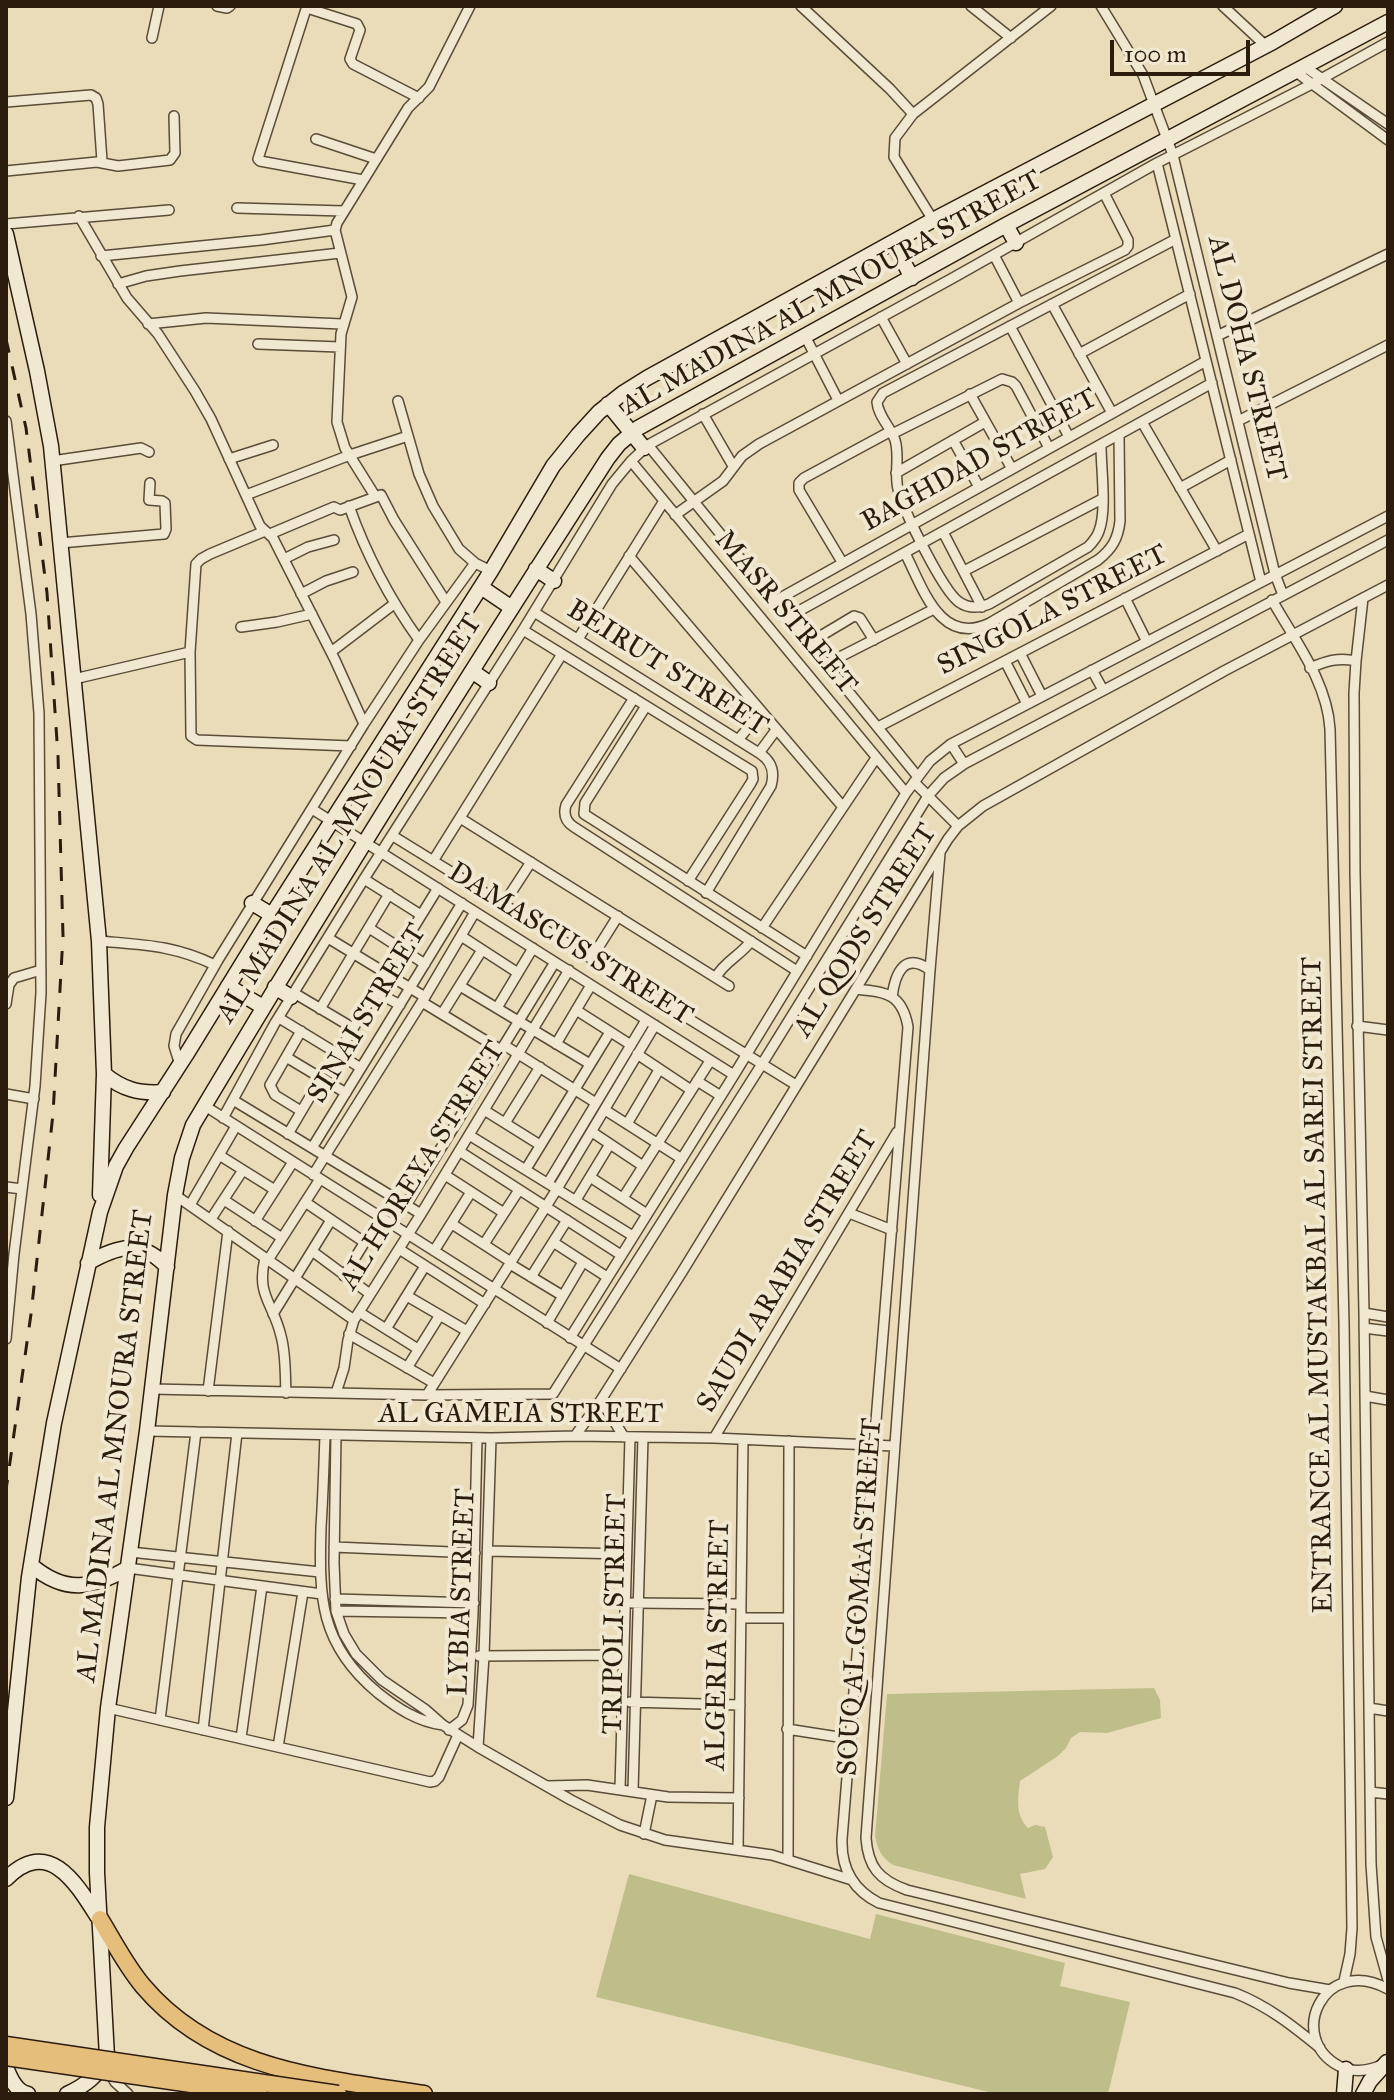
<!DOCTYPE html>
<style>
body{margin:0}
#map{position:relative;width:1394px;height:2100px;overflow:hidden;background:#eadcb9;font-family:"IM FELL Great Primer",serif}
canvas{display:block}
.frame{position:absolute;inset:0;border:8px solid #2b1c0d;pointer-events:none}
.scale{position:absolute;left:1110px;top:40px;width:140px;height:36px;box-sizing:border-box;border:4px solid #2b1c0d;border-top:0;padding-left:10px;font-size:24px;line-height:28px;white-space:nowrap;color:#2b1c0d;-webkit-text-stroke:6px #f1e8d2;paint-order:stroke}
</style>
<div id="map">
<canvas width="1394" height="2100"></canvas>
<div class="frame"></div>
<div class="scale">100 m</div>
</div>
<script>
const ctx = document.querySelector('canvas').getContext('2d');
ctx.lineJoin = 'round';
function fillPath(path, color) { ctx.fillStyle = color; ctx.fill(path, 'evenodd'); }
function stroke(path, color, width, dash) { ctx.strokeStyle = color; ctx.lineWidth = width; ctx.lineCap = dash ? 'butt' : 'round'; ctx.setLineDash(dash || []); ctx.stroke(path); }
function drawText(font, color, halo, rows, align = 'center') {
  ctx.font = font + ' "IM FELL Great Primer",serif'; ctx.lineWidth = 8; ctx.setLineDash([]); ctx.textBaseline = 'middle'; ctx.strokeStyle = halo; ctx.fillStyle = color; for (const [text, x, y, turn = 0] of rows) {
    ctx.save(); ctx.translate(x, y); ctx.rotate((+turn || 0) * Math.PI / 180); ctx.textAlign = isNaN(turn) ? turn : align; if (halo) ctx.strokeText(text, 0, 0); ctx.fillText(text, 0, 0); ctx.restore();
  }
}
fillPath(new Path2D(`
 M1154,1688L1160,1700L1161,1718L1107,1733L1080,1732L1071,1738L1066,1748L1058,1756L1020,1781C1018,1798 1015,1815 1028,1828L1035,1825L1045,1827L1053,1857L1045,1869L1020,1874L1026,1899L893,1865C881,1857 878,1850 875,1836L887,1694Z
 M629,1874L870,1939L876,1914L1065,1963L1060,1986L1130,2002L1108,2094H997L596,1997Z`), '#bfbe8a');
const street = new Path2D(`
 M217,6L227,8L230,6
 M307,6L258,159L260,161L363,180
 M801,6L890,89L913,114
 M971,6L1011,38
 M1101,6L1143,75L1173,155L1275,574L1283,595
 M1223,6L1266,46
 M307,8L357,24L360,30L350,59L353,64L419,98
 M152,38L159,6
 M1305,67L1388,124
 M1296,72L1388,140
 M6,102L91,95L96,98L98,104L102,161
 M316,139L376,159
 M1157,163L1261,582
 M6,171L97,162L118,166L170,160L175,153L174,116
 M237,208L344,211
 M79,216L127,298L158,334L195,391L211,419L260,526L273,538L335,660L364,724
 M933,220L894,157L895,138L913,114L1051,6
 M6,224L169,210
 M994,255L1019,303
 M101,256L261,240L335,230
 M118,284L146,276L180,271L340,253
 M1052,304L1112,413
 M881,317L907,364
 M148,324L206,318L342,324
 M1010,326L1069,437
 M805,336L838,400
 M1217,336L1388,254
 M258,344L340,347
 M1079,354L1190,294
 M970,394L1012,469
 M398,401L419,474L433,506L459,549L475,563L491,571
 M703,414L733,466
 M6,421L31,614L39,713L41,993L35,1086L14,1254L6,1339
 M1238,421L1388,345
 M1142,422L1217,551
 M892,434L1002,379L1012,382L1016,386L1049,448
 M953,440L979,487
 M648,445L918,777
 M1101,446C1101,468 1107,511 1099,531C1097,537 1093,542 1088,547L989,604C979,608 969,609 959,602C943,591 903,510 898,489C894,473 900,456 895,440C890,426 878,416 877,402L883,393L1176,239
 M229,459L273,445
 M52,461L141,448L149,452
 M631,461L906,793
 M896,473L985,422
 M1180,488L1231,460
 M246,495L350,455L408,436
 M375,496L345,448L337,422L341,334L352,297L335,230L337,223L408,108L429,87L470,6
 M349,506C366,554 389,598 419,640
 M675,515L723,481L742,456L759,444L1019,303L1125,250L1128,246V240L1104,193
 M265,531L210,554L201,559L196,564L190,652L191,736L197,740L351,746
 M943,532L982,607
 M270,534L334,507L340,510L381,495L394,520L446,602
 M60,543L164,534L166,529L165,503L162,501L149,500L150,483
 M905,553C923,588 940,647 990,623L1098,560C1112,549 1118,539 1120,521L1119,436
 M629,556L843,807
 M284,559L308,547L334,540
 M842,562L799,490V483L804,478L891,431
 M964,571L1102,499
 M301,594L326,581L353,572
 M1125,598L1147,642
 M1363,598L1356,661L1354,693L1355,872L1364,1313L1371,1864L1376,1937L1388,1980
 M1272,600C1295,641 1327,681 1330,729L1344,1322L1352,1928L1350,1954L1344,1981
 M775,601L1206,361
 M534,612L759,753C772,761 775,772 771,786L706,893
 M788,617L1212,383
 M241,627L277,622L312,614
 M523,630L752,771L753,779L751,783L688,881
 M578,639L664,501
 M809,643L854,616L860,618L874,640
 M331,652L394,604
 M1020,653L1042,696
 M1005,661L1027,704
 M826,664L934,609
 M1310,668C1326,661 1338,657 1356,661
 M1092,670L1103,690
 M74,679L190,652
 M634,698L566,805C563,815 566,822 574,827L797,971
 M646,706L585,803L584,814L807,956
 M878,727L1249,534
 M738,740L761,712
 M951,744L964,764
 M759,753L776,730
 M914,782L958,826
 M312,809L734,1075
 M460,818L729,986
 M393,836L796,1085
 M940,853L930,970L866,1838C868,1867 879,1880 907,1890L1289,1983L1330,1990
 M433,861L562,654
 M364,879L421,915
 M503,905L531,862
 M369,928L425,964
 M762,928L876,758
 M461,936L518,973
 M328,938L425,997
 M99,941C144,945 173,945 215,965
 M401,948L438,888
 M591,959L618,916
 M716,977C725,961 740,956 751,941
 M460,986L590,1064
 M856,989C885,992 902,993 908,1027L842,1839C841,1868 853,1890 879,1903L1235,1993C1268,2006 1293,2026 1320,2048
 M294,993L353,1028
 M892,997C895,974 904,951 930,970
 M422,1002L501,1050
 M6,1004L9,985L14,978L41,970
 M497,1008L533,948
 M320,1009L389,894
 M576,1010L631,1045
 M442,1014L482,950
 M279,1018L361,1068
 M1357,1026L1388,1030
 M301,1031L270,1085L275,1095L301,1111
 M556,1044L591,985
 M504,1045L596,1103
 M338,1054L373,995L380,994L400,1005
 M637,1054L691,1090
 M286,1057L346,1093
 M180,1065L174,1046L176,1034L218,960L364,724L419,640L475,563
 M697,1081L721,1096
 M6,1094L34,1099
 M233,1100L421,1214
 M205,1106L621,1369
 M484,1110L540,1145
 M605,1110L682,1159
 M223,1118L275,1023L364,879L523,630L612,484L631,461L648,445L951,279L1157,163L1312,84L1388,42
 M505,1123L540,1067
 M627,1124L659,1070
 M592,1132L643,1166
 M288,1134L321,1078
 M469,1135L633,1236
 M312,1148L462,903
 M459,1151L621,1255
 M219,1155L275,1190
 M526,1169L610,1032
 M313,1175L425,997L475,912
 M445,1175L504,1213
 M590,1177L647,1214
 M548,1183L646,1020
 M6,1187L22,1189
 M175,1195L354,1320
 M623,1198L710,1061
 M224,1200L282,1238
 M576,1200L610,1144
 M305,1202L364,1242
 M190,1205L236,1126
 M406,1205L555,962
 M849,1213L892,1230
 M211,1219L243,1170
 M255,1221L293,1162
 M452,1224L511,1262
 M553,1242L607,1277
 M484,1244L519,1190
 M399,1249L485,1304
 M312,1251L370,1294
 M434,1251L471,1192
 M265,1258C256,1296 273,1302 281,1336C286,1354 285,1374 286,1393
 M268,1260L320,1179
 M510,1264L563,1296
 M344,1276L380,1217
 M531,1277L567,1220
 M407,1296L467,1331
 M359,1312L418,1349
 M1364,1313L1388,1317
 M273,1314L331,1220
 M547,1323L583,1262
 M1364,1328L1388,1331
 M386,1329L425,1266
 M349,1334L434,1383
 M570,1338L734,1075L906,793L930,761L951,744L1388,516
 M407,1368L440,1315
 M152,1389L427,1395L553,1394L762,1064L928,796L944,778L964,764L1388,540
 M208,1391L228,1231
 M336,1393L344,1368L348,1340L354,1320L421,1214L569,970
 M427,1395L557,1189L655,1025
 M1365,1396L1388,1400
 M601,1400L624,1437
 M147,1431L491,1438L575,1436L714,1438L894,1446
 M325,1435C324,1465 323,1496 321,1527C319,1597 319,1644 378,1693C397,1708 418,1722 443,1725
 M336,1435L334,1563L336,1611L344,1634L356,1654L382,1680L426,1710L443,1725L478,1747L571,1800L620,1825L665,1840L772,1855L852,1880
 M575,1436L601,1400L682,1272L948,839L958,826L983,806L1224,671L1388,585
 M714,1438L897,1132
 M334,1547L475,1553
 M488,1551L626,1554
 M130,1552L320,1572
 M128,1568L322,1594
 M335,1599L474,1603
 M632,1603L741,1604
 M336,1611L473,1613
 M741,1618H788
 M479,1656L624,1655
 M630,1702L740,1705
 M108,1708L430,1782L435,1781L439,1777L458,1735
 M1369,1708L1388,1711
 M160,1720L196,1432
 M787,1729L851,1739
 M203,1730L237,1433
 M449,1730L462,1720L468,1705L473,1613L477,1438
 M241,1738L262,1586
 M278,1747L303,1592
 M478,1747L484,1656L491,1438
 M548,1786L587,1785L668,1797L739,1798
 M620,1789L630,1437
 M633,1791L643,1437
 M1370,1792L1388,1794
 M644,1834L652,1795
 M738,1850L743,1440
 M788,1859L789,1441
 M1382,2065C1368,2071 1353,2073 1339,2066C1286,2038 1323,1954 1388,1989
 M110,2073L115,2082L128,2094`);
const secondary = new Path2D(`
 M1006,225L1016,243
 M6,234L37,371L51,446L99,941L104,1074L100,1195
 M893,242L912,278
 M608,404L644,448
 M536,569L554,581
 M481,587L512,608
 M472,671L489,683
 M252,903L272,915
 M228,986L263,1007
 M275,987L291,997
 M104,1074C122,1089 139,1094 163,1092
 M88,1263C117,1246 141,1239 167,1267
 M31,1565C65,1594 92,1589 128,1568
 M6,1798L29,1577L54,1423L100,1212L116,1166L126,1148L186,1055L272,915L491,571L553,466L578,435L599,412L623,393L647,378L933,220L1273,42L1335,6
 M6,1879C48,1837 75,1881 97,1916
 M6,2067C10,2078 16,2092 28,2094
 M67,2094C86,2085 98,2076 107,2057L97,1873V1827L108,1708L147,1431L175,1195L182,1158L193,1125C327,900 466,678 608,458L619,444L638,428L1006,225L1388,22
 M1344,2094L1346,2069
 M1363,2094L1370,2081L1387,2062`);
const highway = new Path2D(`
 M100,1919C114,1942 126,1966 143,1986C215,2071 322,2078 424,2094`);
stroke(street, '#5b4c38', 12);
stroke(secondary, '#2b1c0d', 17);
stroke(highway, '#2b1c0d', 19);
stroke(street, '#f1e8d2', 9);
stroke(secondary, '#f1e8d2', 14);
stroke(highway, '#e5be7c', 16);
stroke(new Path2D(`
 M6,339L26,428L47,593L58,756L63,936L53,1114L31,1314L6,1490`), '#2b1c0d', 3, [14, 14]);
const highwayBridge = new Path2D(`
 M6,2045L338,2094
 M6,2057L259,2094`);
stroke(highwayBridge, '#2b1c0d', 19, []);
stroke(highwayBridge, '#e5be7c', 16);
drawText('28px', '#2b1c0d', '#f1e8d2', [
 ["AL MADINA AL MNOURA STREET",832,294,-29],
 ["AL DOHA STREET",1246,359,76],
 ["BAGHDAD STREET",980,461,-29],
 ["SINGOLA STREET",1053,611,-27],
 ["MASR STREET",785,613,50],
 ["BEIRUT STREET",667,669,32],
 ["AL MADINA AL MNOURA STREET",350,819,-58],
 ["AL QODS STREET",866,931,-58],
 ["DAMASCUS STREET",570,945,32],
 ["SINAI STREET",368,1014,-59],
 ["AL HOREYA STREET",423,1166,-58],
 ["SAUDI ARABIA STREET",788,1272,-59],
 ["ENTRANCE AL MUSTAKBAL AL SAREI STREET",1319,1285,-91],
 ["AL GAMEIA STREET",521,1415],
 ["AL MADINA AL MNOURA STREET",116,1446,-83],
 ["LYBIA STREET",463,1592,-88],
 ["SOUQ AL GOMAA STREET",861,1597,-86],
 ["TRIPOLI STREET",616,1614,-89],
 ["ALGERIA STREET",719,1645,-89]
]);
</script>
